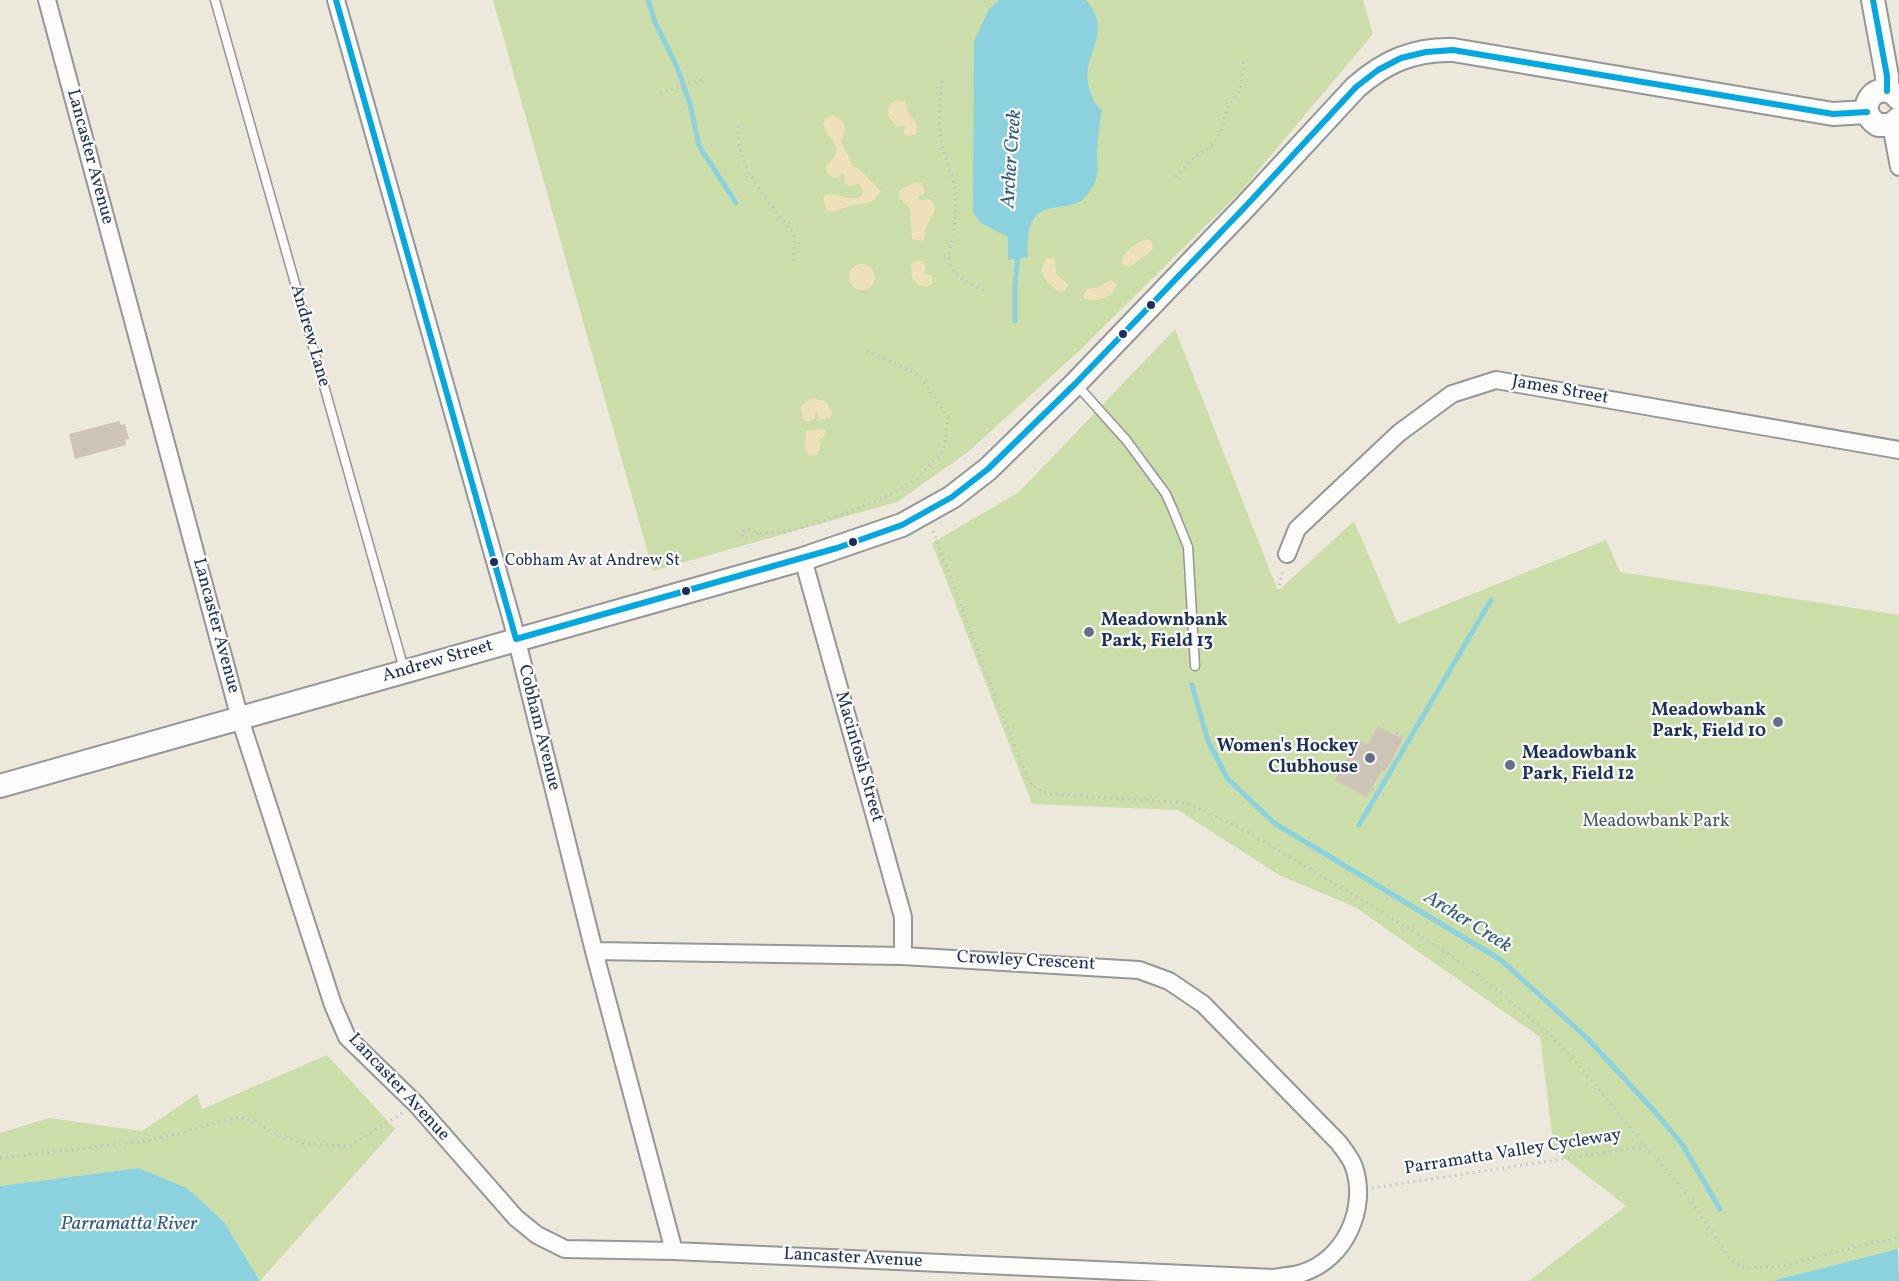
<!DOCTYPE html>
<style>
body{margin:0}
canvas{display:block;background:#ede8dc}
</style>
<canvas width="1899" height="1281"></canvas>
<script>
const ctx = document.querySelector('canvas').getContext('2d');
ctx.lineJoin = 'round';
function fillPath(path, color) { ctx.fillStyle = color; ctx.fill(path, 'evenodd'); }
function stroke(path, color, width, dash) { ctx.strokeStyle = color; ctx.lineWidth = width; ctx.lineCap = dash ? 'butt' : 'round'; ctx.setLineDash(dash || []); ctx.stroke(path); }
function drawText(font, color, halo, rows, align = 'center') {
  ctx.font = font + ' Vollkorn,serif'; ctx.lineWidth = 4.5; ctx.setLineDash([]); ctx.textBaseline = 'middle'; ctx.strokeStyle = halo; ctx.fillStyle = color; for (const [text, x, y, turn = 0] of rows) {
    ctx.save(); ctx.translate(x, y); ctx.rotate((+turn || 0) * Math.PI / 180); ctx.textAlign = isNaN(turn) ? turn : align; if (halo) ctx.strokeText(text, 0, 0); ctx.fillText(text, 0, 0); ctx.restore();
  }
}
fillPath(new Path2D(`
 M493,0H1363L1373,34L1241,191L1079,351L968,452L897,502L653,571Z
 M1175,329L1278,591L1354,521L1398,624L1606,540L1620,572L1899,615V1249L1772,1281H1529L1626,1206L1554,1150L1540,1037L1355,907L1279,875L1178,810L1032,804L932,543L1019,492Z
 M327,1055L395,1129L260,1281L224,1222L187,1188L139,1168L0,1186V1133L49,1118L142,1131L197,1094L202,1109Z`), '#cbdda8');
fillPath(new Path2D(`
 M897,100L906,102C907,105 907,109 908,112C913,122 920,122 916,134L907,136L904,133L905,125L897,127L888,116L889,105Z
 M834,115L844,123L845,129L841,142L849,157L852,166L859,169L881,191L875,199L868,203L849,206L834,212L827,211L823,197C836,188 848,204 862,196L863,191L859,184L849,186L845,183V175L842,173L839,177L834,178L827,173L826,166C830,161 837,157 837,150C837,140 809,122 834,115Z
 M917,182L921,183L925,190L923,195H919L918,198L921,200L930,199C940,211 931,215 927,226C925,231 925,237 923,241L912,239L910,209L899,197L900,190Z
 M1148,239L1152,241L1153,246L1152,251L1129,267L1123,265L1121,261C1125,251 1137,241 1148,239Z
 M1047,258L1055,259L1056,274L1068,284L1065,291L1060,292C1047,283 1035,273 1047,258Z
 M916,261H922L926,267L924,274L932,275L933,283L926,287L919,285L912,278L911,264Z
 M849 277a13 13 0 1 1 26 0a13 13 0 1 1-26 0Z
 M1110,280L1117,284C1114,298 1097,303 1085,299L1083,296L1087,289L1099,287Z
 M814,398L827,402L832,414L830,418L819,420L818,412H815V418L808,422L802,419L801,406L806,401Z
 M824,428L826,431L825,436L818,441L821,444L818,455L810,456L805,449L806,430L814,431Z`), '#eee0ba');
fillPath(new Path2D(`
 M999,0H1086C1116,35 1078,55 1090,90C1093,99 1094,104 1102,110C1099,124 1098,138 1097,152C1097,160 1098,168 1097,176C1096,181 1092,188 1089,192C1070,223 1024,183 1028,257L1008,260V237L981,223L973,213L974,41L989,9Z
 M139,1168L187,1188L224,1222L260,1281H0V1186Z
 M1898,1249L1899,1281H1772Z`), '#8cd1de');
stroke(new Path2D(`
 M648,0L655,22L677,67L690,104L699,146L736,203
 M1015,321V286L1018,253
 M1192,685L1208,741L1227,778L1274,823L1501,960L1587,1038L1656,1113L1682,1144L1720,1209
 M1359,825L1491,600`), '#8cd1de', 5);
fillPath(new Path2D(`
 M119,421L121,425L125,424L129,439L125,440L126,445L75,459L69,434Z
 M1378,726L1403,739L1385,772L1382,770L1367,797L1335,780L1357,739L1368,745Z`), '#cec4b6');
const lane = new Path2D(`
 M215,0L404,669
 M1076,384L1127,441L1166,494L1173,510L1188,547L1195,666`);
const street = new Path2D(`
 M47,0L240,719L333,1005L347,1037L416,1104L516,1218L537,1235L565,1249L674,1251L1274,1278C1283,1276 1293,1276 1302,1273C1345,1260 1368,1208 1354,1167C1351,1158 1344,1150 1339,1143L1203,1004L1169,981L1139,970L903,956L594,951
 M336,0L512,621L594,951L674,1251
 M1891,125L1899,167
 M1287,554L1297,529L1399,433L1452,394L1496,380L1899,450
 M803,559L903,917V956`);
const secondary = new Path2D(`
 M1873,0L1887,76V91
 M1898,98C1879,76 1851,108 1878,125H1891L1899,118
 M0,786L803,559L902,525L952,497L988,469L1075,384L1244,208L1356,87C1386,61 1414,49 1453,50L1833,114L1867,112`);
stroke(lane, '#959697', 11);
stroke(street, '#959697', 20);
stroke(secondary, '#959697', 26);
stroke(new Path2D(`
 M943,81C939,102 938,123 942,145C946,161 954,176 955,193C956,207 955,221 953,235C951,246 946,254 951,266C957,280 974,285 987,292
 M660,93L703,79
 M738,126C735,169 769,201 793,233L795,241L793,263
 M1176,177L1190,161L1214,143L1221,133L1227,108L1240,90L1244,58
 M933,531L1001,712L1031,785L1048,794L1187,803L1251,834L1387,915L1454,958L1502,994L1551,1036L1580,1067L1647,1148
 M758,533L748,538L742,537V531L746,529L758,533L787,532L836,517L882,499L916,480L944,450L948,418L919,375L867,351
 M1278,591L1283,570
 M1396,733L1414,745
 M1372,789L1385,796
 M0,1158L148,1141L239,1117L256,1122L279,1135L305,1144L350,1146L402,1113
 M1372,1188L1635,1148H1647L1682,1188L1732,1262L1746,1268L1782,1266L1863,1245L1899,1238`), '#c0c1c3', 3, [1.5, 4.5]);
stroke(lane, '#fcfcfa', 8);
stroke(street, '#fcfcfa', 16);
stroke(secondary, '#fcfcfa', 22);
stroke(new Path2D(`
 M336,0L516,639
 M1873,0L1887,76V91
 M516,639L837,548L902,525L952,497L988,469L1075,384L1244,208L1356,87L1378,70L1401,58L1426,52L1453,50L1833,114L1867,112`), '#03a8e0', 6);
for (const [x, y, r, color] of [
 [1151,305,5,"#1b2f5e"],
 [1123,334,5,"#1b2f5e"],
 [853,542,5,"#1b2f5e"],
 [494,562,5,"#1b2f5e"],
 [686,591,5,"#1b2f5e"],
 [1089,632,6,"#64708a"],
 [1778,722,6,"#64708a"],
 [1370,758,6,"#64708a"],
 [1510,765,6,"#64708a"]
]) { const dot = new Path2D(); dot.arc(x, y, r, 0, 2 * Math.PI); ctx.fillStyle = color; ctx.fill(dot); stroke(dot, '#fdfcf7', 2); }
drawText('16px', '#1b2f5e', '#fdfcf7', [
 ["Cobham Av at Andrew St",505,562]
], 'left');
drawText('18px', '#1b2f5e', '#fdfcf7', [
 ["Lancaster Avenue",89,157,75],
 ["Andrew Lane",309,336,74],
 ["James Street",1560,391,10],
 ["Lancaster Avenue",215,626,75],
 ["Andrew Street",438,662,-16],
 ["Cobham Avenue",538,728,76],
 ["Macintosh Street",858,757,74],
 ["Crowley Crescent",1026,962,3],
 ["Lancaster Avenue",398,1088,47],
 ["Parramatta Valley Cycleway",1513,1153,-9],
 ["Lancaster Avenue",853,1259,3]
]);
drawText('bold 18px', '#1b2f5e', '#fdfcf7', [
 ["Meadownbank",1101,622],
 ["Park, Field 13",1101,643],
 ["Meadowbank",1766,712,"right"],
 ["Park, Field 10",1766,733,"right"],
 ["Women's Hockey",1358,748,"right"],
 ["Clubhouse",1358,769,"right"],
 ["Meadowbank",1522,755],
 ["Park, Field 12",1522,776]
], 'left');
drawText('18px', '#405866', '#fdfcf7', [
 ["Meadowbank Park",1656,823]
]);
drawText('italic 20px', '#305d85', '#fdfcf7', [
 ["Archer Creek",1013,159,-86],
 ["Archer Creek",1467,923,32],
 ["Parramatta River",129,1225]
]);
</script>
